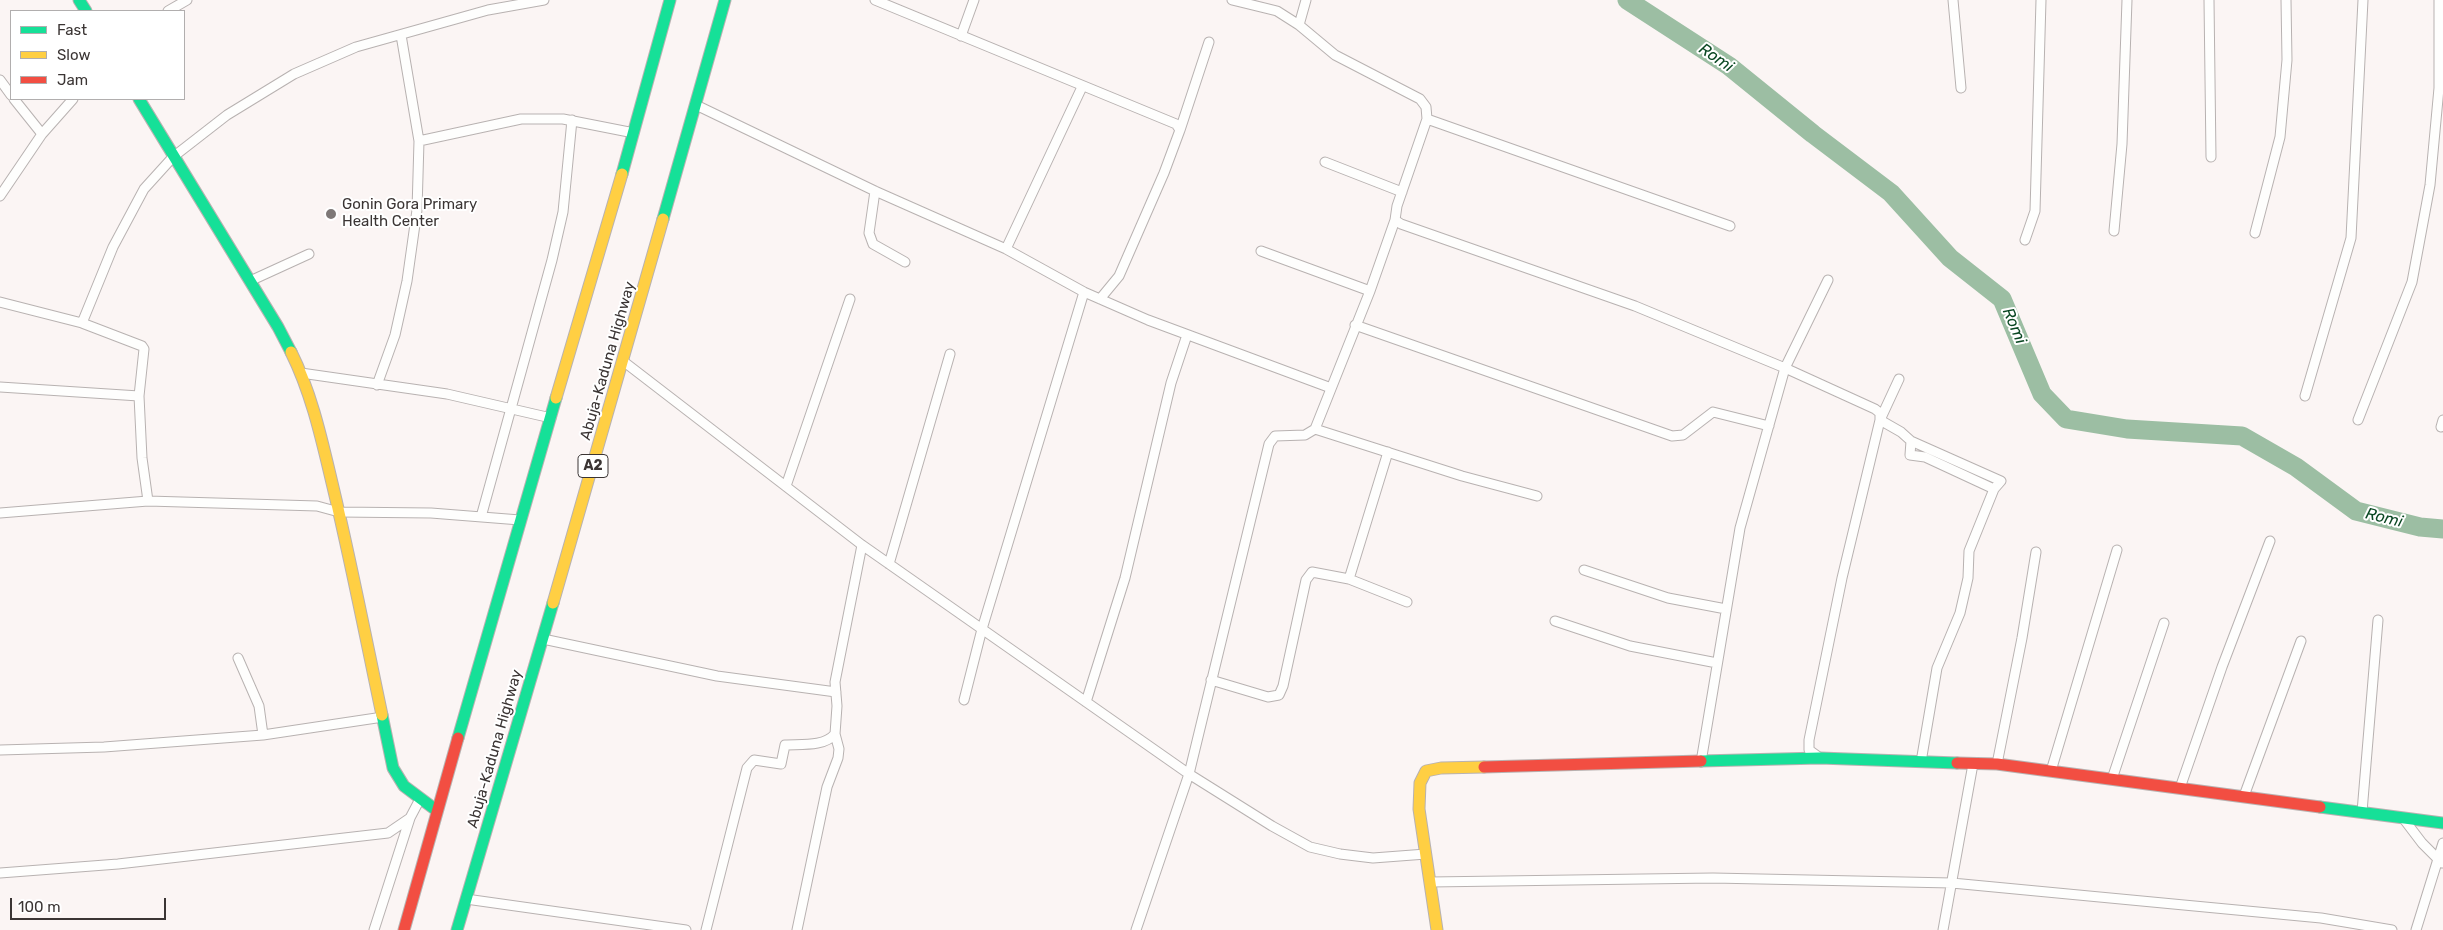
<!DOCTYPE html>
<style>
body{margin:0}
#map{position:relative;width:2443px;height:930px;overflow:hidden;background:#fbf5f4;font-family:Rubik,sans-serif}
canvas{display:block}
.legend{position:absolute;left:10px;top:10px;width:175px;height:90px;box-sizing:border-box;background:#fff;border:1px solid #b1aeae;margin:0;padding:6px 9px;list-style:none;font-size:15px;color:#3b3534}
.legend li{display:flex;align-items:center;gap:10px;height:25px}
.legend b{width:25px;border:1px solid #b1aeae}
.scale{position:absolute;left:10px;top:898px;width:156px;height:22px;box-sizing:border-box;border:2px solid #3b3534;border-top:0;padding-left:6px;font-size:15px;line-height:18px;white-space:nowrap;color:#3b3534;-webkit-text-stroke:4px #fff;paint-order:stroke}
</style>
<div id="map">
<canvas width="2443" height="930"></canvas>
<ul class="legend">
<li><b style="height:6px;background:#16e098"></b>Fast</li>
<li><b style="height:6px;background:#ffcf43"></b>Slow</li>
<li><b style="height:6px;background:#f24e42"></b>Jam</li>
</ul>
<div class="scale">100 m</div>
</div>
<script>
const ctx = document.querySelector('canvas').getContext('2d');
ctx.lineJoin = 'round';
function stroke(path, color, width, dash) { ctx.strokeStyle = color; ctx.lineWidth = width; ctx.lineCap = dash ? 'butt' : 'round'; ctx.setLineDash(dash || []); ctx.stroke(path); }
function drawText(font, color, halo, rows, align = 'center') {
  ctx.font = font + ' Rubik,sans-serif'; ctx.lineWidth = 4; ctx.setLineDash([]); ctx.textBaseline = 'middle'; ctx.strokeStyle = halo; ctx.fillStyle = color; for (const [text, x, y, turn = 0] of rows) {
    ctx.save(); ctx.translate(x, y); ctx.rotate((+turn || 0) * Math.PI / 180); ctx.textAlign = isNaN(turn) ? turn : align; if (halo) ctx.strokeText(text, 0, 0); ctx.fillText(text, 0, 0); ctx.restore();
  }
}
stroke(new Path2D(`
 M1627,0L1729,66L1813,134L1891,193L1950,258L2002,299L2042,394L2066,419L2127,429L2242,436L2296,467L2356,511L2420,527L2443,529`), '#9cbea3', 19);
const street = new Path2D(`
 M875,0L1176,124L1180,130L1164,173L1119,276L1100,299
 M1953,0L1961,88
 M2209,0L2211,157
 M168,11L187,0
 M1299,25L1306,0
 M961,36L974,0
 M0,80L11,95
 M14,99L42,134
 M696,105L875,191L1006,249L1084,292L1148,320L1331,388
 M1427,119L1730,226
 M1180,130L1209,42
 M419,141L521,119H563L634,133
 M1325,162L1402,192
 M875,191L869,233L873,244L905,262
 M0,196L42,134L73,99
 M1395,220L1401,224L1635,306L1785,368L1875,409L1880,413V420
 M2114,231L2122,144L2127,0
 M2255,233L2280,137L2287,60L2286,0
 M2025,240L2035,211L2041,0
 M1006,249L1082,87
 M1261,251L1370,291
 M250,281L309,254
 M0,302L82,323L142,346L144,349L139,396L142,458L148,501
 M82,323L113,247L144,189L173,157L227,115L294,74L356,47L488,10L544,0
 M1355,325L1672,436L1683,435L1713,412L1769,426
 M623,361L862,545L1189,774L1272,826L1310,847L1340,854L1373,858L1426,854
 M301,373L447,394L551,418
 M377,385L395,335L407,281L417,210L419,141L401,35
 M0,387L139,396
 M2305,396L2351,238L2363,0
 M1880,420L1901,432L1911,441L1910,455L1925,457L1994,489
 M2358,420L2412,282L2430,185L2439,88V0
 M2441,427L2443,420
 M1315,429L1462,476L1537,496
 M1911,441L2001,481L1994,489L1969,551L1968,578L1960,613L1937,668L1921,762
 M786,486L850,299
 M0,513L148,501L317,506L339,512L431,513L520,520
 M481,517L552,260L563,212L572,120
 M889,564L950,354
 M1584,570L1668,598L1726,609
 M1349,579L1388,452
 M1555,621L1630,646L1717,663
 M543,639L717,676L836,692
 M238,658L259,706L263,735
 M1211,680L1268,697L1279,695L1283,686L1306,580L1312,572L1349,579L1407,602
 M964,700L982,629L1084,292
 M1086,702L1125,578L1171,383L1187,335
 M0,750L104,747L263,735L383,717
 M1820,758L1809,750V740L1842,578L1880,420L1899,379
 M1701,762L1740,528L1785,368L1828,280
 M1997,764L2022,638L2036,552
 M2051,771L2117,550
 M2112,779L2164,623
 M2180,788L2222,667L2270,541
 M2244,796L2301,641
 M2362,812L2378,620
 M2403,818L2422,843L2442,863
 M0,873L118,864L388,833L410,818
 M1430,882L1713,878L1952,883L2321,918L2392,930
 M466,899L686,930
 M374,930L410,818L420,799
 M706,930L747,768L754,760L781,764L785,745C801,744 824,747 835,734
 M797,930L827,787L838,758L839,749L835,734L837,706L835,682L862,545
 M1136,930L1189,774L1269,444L1275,436L1305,435L1315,429L1370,291L1395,220L1397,206L1427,119L1426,107L1420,99L1335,55L1299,25L1277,11L1232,0
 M1943,930L1973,764
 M2416,930L2443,843`);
const fast = new Path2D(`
 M79,0L86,11
 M139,99L278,327L291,352
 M622,174L670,0
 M663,219L725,0
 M382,715L393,768L404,786L436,810
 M458,738L556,398
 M1701,761L1820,758L1957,763
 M2320,807L2443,823
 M457,930L553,603`);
const slow = new Path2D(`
 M291,352C312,394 322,441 333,487C351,562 366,639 382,715
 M556,398L622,174
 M553,603L663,219
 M1437,930L1419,809L1420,783L1426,771L1441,768L1484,767`);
const jam = new Path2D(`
 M1957,763L1997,764L2320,807
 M1484,767L1701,761
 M404,930L458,738`);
stroke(street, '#b8b2b1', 11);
stroke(fast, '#b8b2b1', 13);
stroke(slow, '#b8b2b1', 13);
stroke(jam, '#b8b2b1', 13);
stroke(street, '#fefefd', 9);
stroke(fast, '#16e098', 11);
stroke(slow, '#ffcf43', 11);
stroke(jam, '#f24e42', 11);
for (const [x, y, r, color] of [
 [331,214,6,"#7e7877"]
]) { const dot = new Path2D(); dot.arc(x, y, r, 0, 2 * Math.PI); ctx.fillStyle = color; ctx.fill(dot); stroke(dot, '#fff', 2); }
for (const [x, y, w] of [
 [593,466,30]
]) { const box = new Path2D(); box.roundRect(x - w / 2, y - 11.5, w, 23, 4); ctx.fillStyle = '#fff'; ctx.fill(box); stroke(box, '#3b3534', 1); }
drawText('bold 14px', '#3b3534', null, [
 ["A2",593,466]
]);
drawText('15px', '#3b3534', '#fff', [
 ["Gonin Gora Primary",342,205],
 ["Health Center",342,222]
], 'left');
drawText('15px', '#3b3534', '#fff', [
 ["Abuja-Kaduna Highway",608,361,-74],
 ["Abuja-Kaduna Highway",495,749,-74]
]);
drawText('italic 16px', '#0a4823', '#fff', [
 ["Romi",1716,58,34],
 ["Romi",2014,326,67],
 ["Romi",2384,518,14]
]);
</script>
